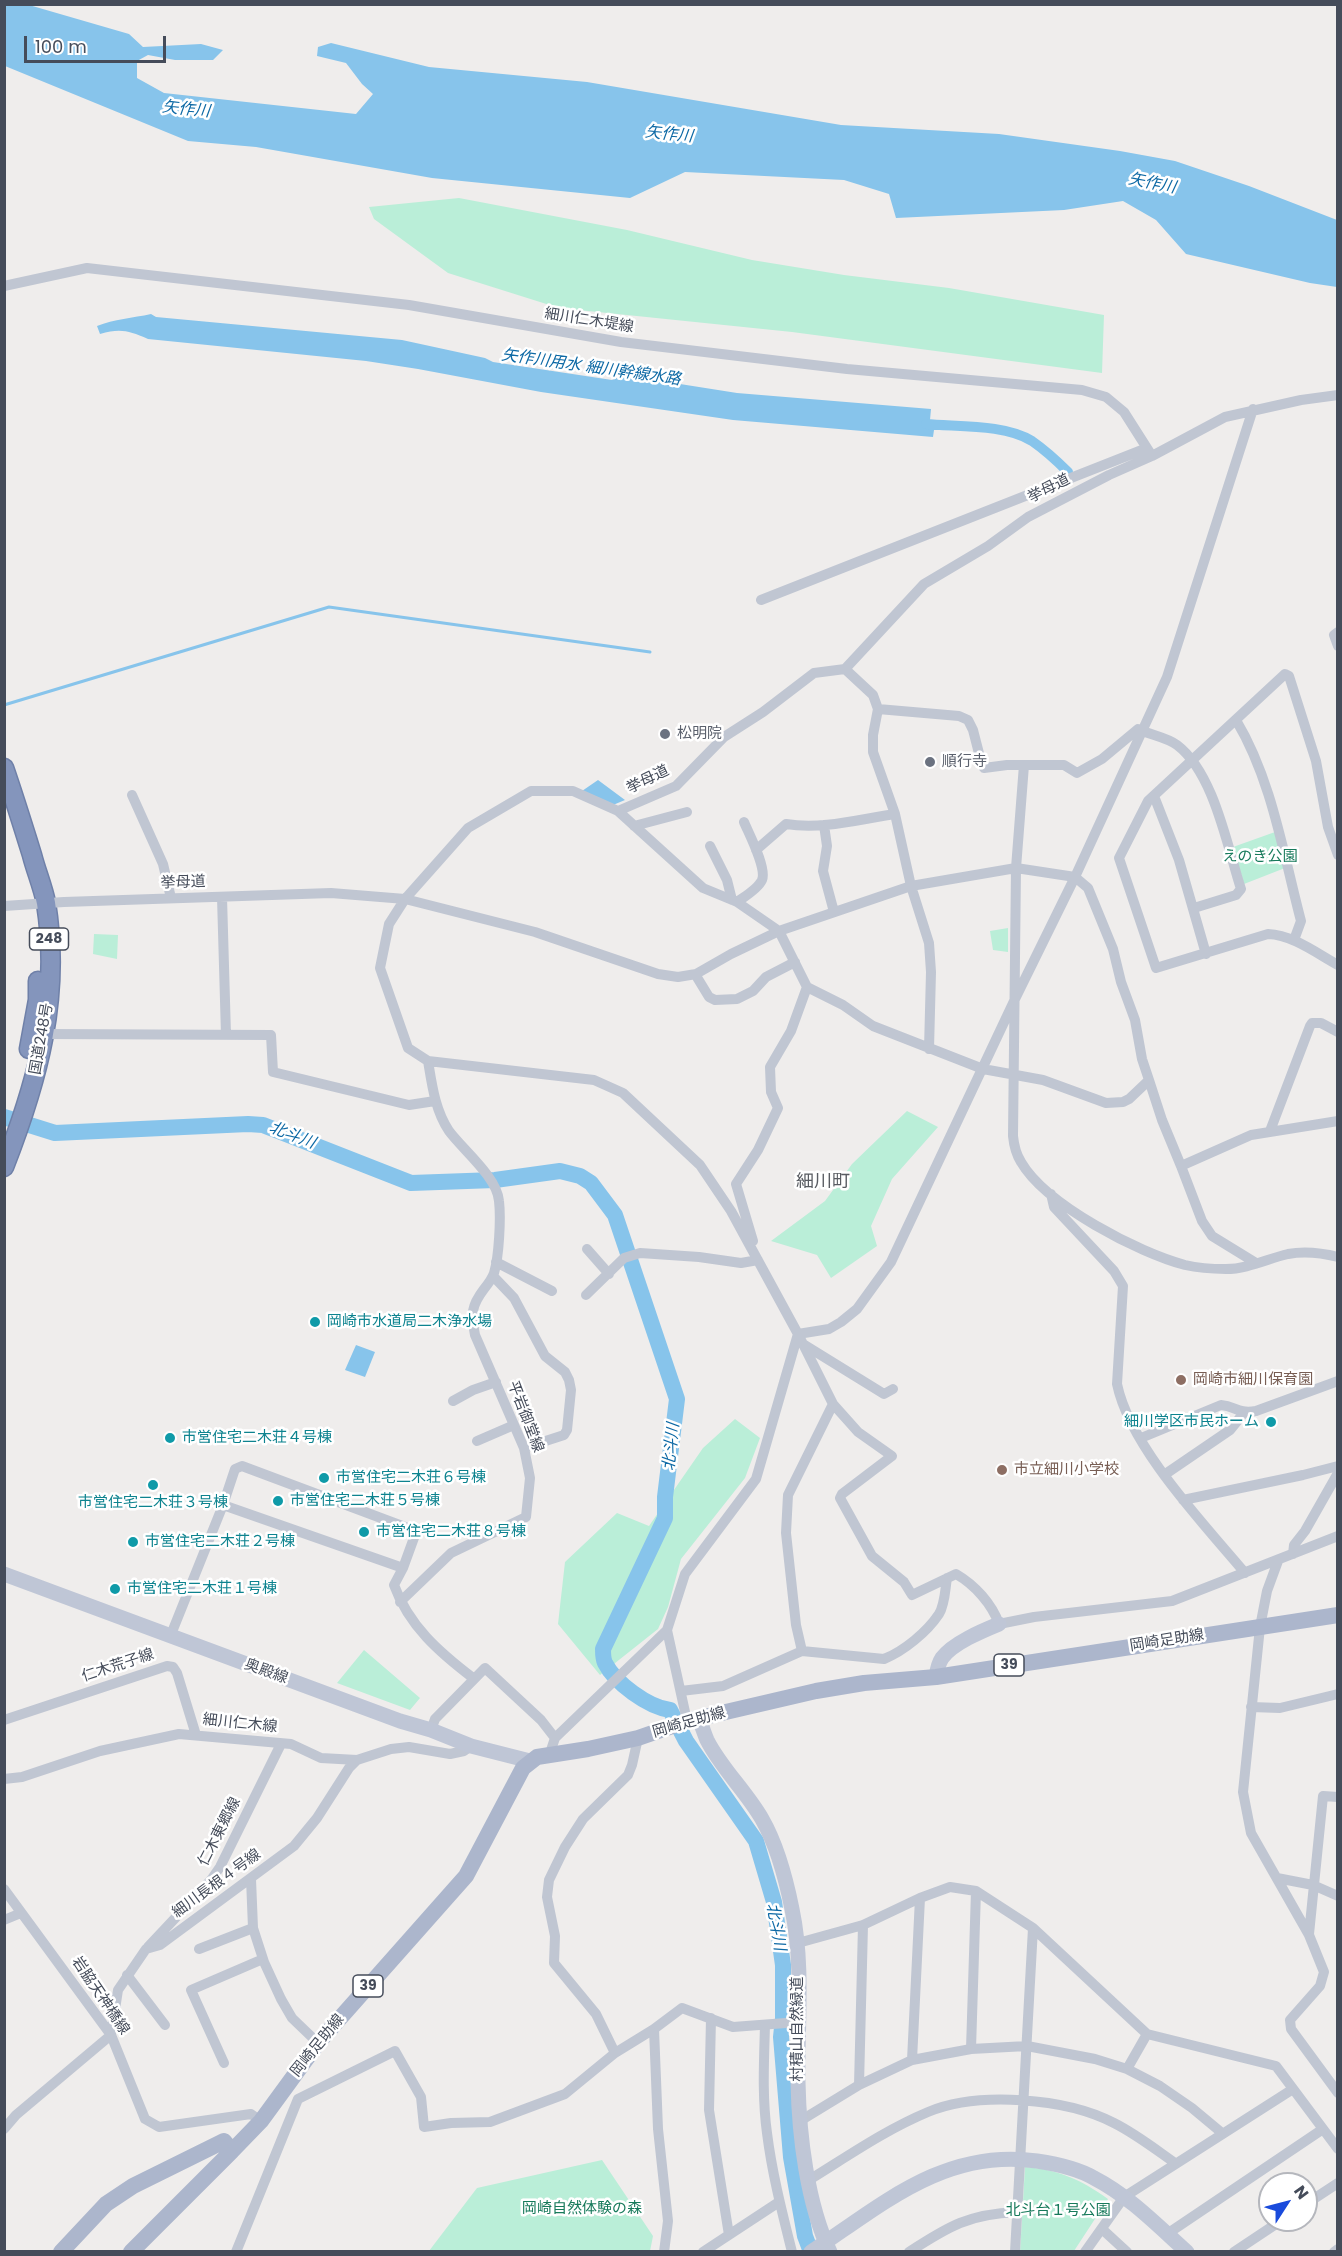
<!DOCTYPE html>
<meta charset="utf-8">
<style>
body{margin:0}
#map{position:relative;width:1342px;height:2256px;overflow:hidden;background:#efedec;font-family:Poppins,sans-serif}
canvas{display:block}
.frame{position:absolute;inset:0;border:6px solid #454c5a;pointer-events:none}
.north{position:absolute;left:1258px;top:2172px;width:60px;height:60px;box-sizing:border-box;background:#fff;border:2px solid #b5b7bd;border-radius:50%;rotate:54deg;font-size:16px;font-weight:700;line-height:24px;text-align:center;color:#454c5a}
.north::after{content:'';display:block;margin:auto;width:21px;height:27px;background:#1a4bdc;clip-path:polygon(50% 0,100% 100%,50% 72%,0 100%)}
.scale{position:absolute;left:24px;top:36px;width:142px;height:27px;box-sizing:border-box;border:3px solid #454c5a;border-top:0;padding-left:8px;font-size:18px;line-height:21px;white-space:nowrap;color:#454c5a;-webkit-text-stroke:4px #fff;paint-order:stroke}
</style>
<div id="map">
<canvas width="1342" height="2256"></canvas>
<div class="frame"></div>
<div class="north">N</div>
<div class="scale">100 m</div>
</div>
<script>
const ctx = document.querySelector('canvas').getContext('2d');
ctx.lineJoin = 'round';
function fillPath(path, color) { ctx.fillStyle = color; ctx.fill(path, 'evenodd'); }
function stroke(path, color, width, dash) { ctx.strokeStyle = color; ctx.lineWidth = width; ctx.lineCap = dash ? 'butt' : 'round'; ctx.setLineDash(dash || []); ctx.stroke(path); }
function drawText(font, color, halo, rows, align = 'center') {
  ctx.font = font + ' Poppins,"Noto Sans JP",sans-serif'; ctx.lineWidth = 5; ctx.setLineDash([]); ctx.textBaseline = 'middle'; ctx.strokeStyle = halo; ctx.fillStyle = color; for (const [text, x, y, turn = 0] of rows) {
    ctx.save(); ctx.translate(x, y); ctx.rotate((+turn || 0) * Math.PI / 180); ctx.textAlign = isNaN(turn) ? turn : align; if (halo) ctx.strokeText(text, 0, 0); ctx.fillText(text, 0, 0); ctx.restore();
  }
}
fillPath(new Path2D(`
 M459,198L627,230L752,260L844,275L949,288L1104,315L1102,373L792,332L559,308L448,273L374,219L369,207Z
 M1275,832L1285,868L1244,884L1233,847Z
 M1008,928V952L993,950L990,931Z
 M94,934L118,935L117,959L93,954Z
 M907,1111L938,1127L892,1179L871,1226L877,1246L831,1278L817,1255L771,1241L825,1201L852,1164Z
 M735,1419L760,1438L745,1478L681,1559L668,1607L658,1629L600,1675L558,1624L565,1562L617,1513L649,1526L703,1448Z
 M364,1650L420,1698L410,1710L337,1683Z
 M602,2160L653,2236L650,2251H429L477,2188Z
 M1025,2167C1057,2169 1082,2180 1108,2199L1074,2251L1020,2252Z`), '#baeed8');
fillPath(new Path2D(`
 M4,5H29L129,34L143,47L201,44L223,50L213,60H175L148,55L137,61V78L164,93L356,114L373,94L362,84L346,63L317,56L318,47L331,43L429,67L587,82L841,125L999,134L1120,151L1175,161L1249,186L1337,220V287L1310,283L1186,254L1156,220L1123,201L1064,210L896,218L889,194L844,180L685,172L630,198L432,178L256,147L188,141L5,66Z
 M151,314L156,317L402,340L485,358L493,362L612,380L623,375L737,393L931,409L930,420L941,421L940,430H934L933,437L733,420L541,392L418,369L366,361L148,339C129,331 121,328 100,334L97,326C114,319 133,318 151,314Z
 M598,780L625,800L613,805L582,791Z
 M356,1345L375,1352L365,1377L345,1370Z`), '#87c4eb');
stroke(new Path2D(`
 M4,705L329,607L650,652`), '#87c4eb', 3);
stroke(new Path2D(`
 M926,424C958,427 1005,424 1032,441C1045,450 1057,461 1068,472`), '#87c4eb', 10);
stroke(new Path2D(`
 M4,1117L55,1133L248,1124L263,1125L411,1183L495,1180L560,1171L580,1176L591,1183L615,1215L677,1399L665,1497V1518L603,1649C603,1653 603,1659 605,1663C615,1683 648,1707 670,1710L686,1741L756,1841L774,1902L783,1965V2018L781,2037L791,2157L805,2236L811,2252`), '#87c4eb', 16);
const highway = new Path2D(`
 M4,768C14,797 23,826 32,855C36,871 43,887 46,903C61,997 38,1080 4,1167
 M29,1049L38,1000V981`);
stroke(highway, '#6f80a8', 21);
stroke(new Path2D(`
 M4,286L87,268L409,305L621,342L847,369L1082,390L1106,397L1124,412L1152,456
 M1253,409L1167,677L1075,877L1015,999L891,1262L857,1309L841,1322L829,1329L798,1334L833,1404L858,1432L892,1456L842,1494L840,1498L872,1556L904,1582L912,1595L956,1574C975,1585 992,1604 999,1624L1034,1617L1172,1601L1338,1536
 M761,600L1147,448
 M1338,632L1334,635L1338,646
 M845,669L873,695L878,709L873,735V752L895,814L911,886L929,943L931,972L929,1049
 M878,709L959,716L968,720L973,730L982,765L984,768L1007,765H1064L1077,773L1102,759L1138,729C1150,735 1166,737 1177,745C1214,773 1227,846 1241,889L1236,895L1194,908
 M1236,720C1272,780 1283,853 1301,921L1294,940
 M1024,765L1016,868L1013,1136C1014,1146 1016,1154 1021,1162C1046,1205 1139,1253 1185,1265C1198,1268 1213,1269 1226,1269C1247,1269 1267,1259 1288,1254C1304,1251 1322,1253 1338,1257
 M132,795L163,864L171,898
 M1154,796L1179,860L1206,954
 M618,811L676,786L724,737L763,712L814,673L845,669L924,584L988,546L1028,517L1109,475L1152,456L1225,417L1301,400L1338,395
 M824,825L827,846L823,871L834,912
 M634,826L687,812
 M710,846L727,880L732,900
 M756,850L786,824C822,830 860,819 895,814
 M1338,855L1328,827L1316,761L1289,676L1285,674L1148,801L1119,858L1156,968L1268,934C1293,935 1316,953 1338,965
 M222,897L226,1035
 M737,902C744,897 758,889 762,880C767,868 749,834 744,822
 M4,906L64,902L331,893L405,899L535,932L658,974L678,977L696,974L731,954L779,931L911,886L1016,868L1075,877L1088,888L1113,949L1121,982L1135,1020L1142,1059L1149,1080
 M695,974L709,997L715,1000L737,999L753,991L766,977L795,962
 M44,1034L271,1035L273,1072L409,1105L435,1101
 M1270,1131L1310,1026L1312,1023H1321L1338,1032
 M1181,1166L1251,1135L1338,1121
 M1051,1194L1054,1207L1114,1271L1123,1286L1117,1384C1130,1447 1204,1524 1245,1573
 M753,1241L736,1184L758,1150L778,1108L771,1092L770,1067L791,1031L807,987
 M587,1249L609,1274
 M496,1262L552,1291
 M493,1276L514,1298L545,1356L565,1372L569,1380L571,1390L567,1430L564,1435L524,1448
 M586,1295L624,1258L640,1253L699,1257L741,1263L758,1260
 M803,1344L884,1394L893,1389
 M453,1401L473,1390L496,1382
 M1141,1438L1221,1405C1236,1406 1237,1414 1256,1411L1338,1381
 M477,1441L514,1425
 M1164,1475L1230,1430L1243,1414
 M1183,1500L1303,1475L1338,1466
 M223,1505L403,1568
 M1293,1554L1294,1545L1305,1531L1338,1473
 M1278,1561L1267,1591L1260,1627L1243,1792L1251,1833L1309,1935L1324,1972L1320,1986L1290,2020L1291,2029L1338,2093
 M400,1602L451,1553L526,1517L530,1478L524,1448L475,1335C471,1314 471,1306 484,1289C488,1284 492,1279 494,1273C499,1257 501,1218 499,1201C497,1177 463,1150 449,1131C435,1110 432,1085 428,1061
 M667,1630L687,1721
 M170,1637L223,1505L235,1469L242,1466L413,1530L415,1535L403,1568L394,1585C409,1626 439,1652 473,1678
 M802,1651L796,1625L786,1533L788,1495L833,1404
 M681,1691L723,1686L802,1651L884,1659C904,1651 927,1632 939,1614C945,1604 945,1590 947,1578
 M1251,1707L1280,1708L1338,1694
 M4,1720L167,1666L173,1667L177,1673L196,1735
 M431,1730L435,1719L485,1668L541,1720L555,1738
 M549,1756L555,1738L667,1630L685,1574L756,1479L798,1334L731,1211L700,1165L623,1093L594,1080L428,1061L408,1048L380,968L389,924L405,899L468,828L531,791H573L618,811L703,888L737,902L779,931L807,987L843,1005L873,1026L983,1069L1043,1080L1106,1103L1123,1102L1129,1099L1149,1080L1162,1120L1181,1166L1202,1221L1212,1236L1256,1263
 M4,1779L22,1777L100,1751L179,1734L291,1744L321,1758L357,1760L391,1749L409,1747L450,1754L464,1751L471,1746
 M1277,1878L1313,1885L1338,1896
 M251,1879L253,1928L264,1962L281,1999L292,2018L318,2043
 M4,1889L111,2035L145,2119L159,2127L251,2114L261,2121
 M4,1920L21,1913
 M1309,1934L1323,1796L1338,1797
 M798,1943L863,1925L920,1898L950,1887L976,1891L1033,1928L1147,2034L1276,2066L1338,2149
 M148,1947L211,1880L220,1867L281,1744
 M199,1949L253,1928
 M127,1975L165,2025
 M711,2018L709,2110L729,2235
 M765,2025C764,2061 762,2097 767,2133C772,2173 782,2212 792,2252
 M654,2029L658,2129L668,2221L664,2252
 M111,2035L118,1990L146,1949L160,1945L294,1846L317,1818L349,1768L357,1760
 M971,2049L976,1891
 M615,2053L596,2014L554,1963L555,1936L547,1897L549,1880L565,1847L583,1819L628,1775L632,1765L638,1738
 M912,2060L920,1898
 M224,2063L191,1990L263,1959
 M1127,2069L1147,2034
 M859,2085L863,1925
 M800,2121L859,2085L912,2060L971,2049L1027,2046L1095,2059L1127,2069L1160,2086L1192,2108L1222,2133
 M4,2129L16,2115L111,2035
 M809,2180C848,2156 885,2130 928,2112C978,2091 1066,2098 1114,2123C1136,2134 1155,2149 1175,2163
 M1306,2204L1338,2183
 M1102,2229L1127,2252
 M1167,2234L1323,2129
 M236,2252L298,2099L395,2051L421,2097L424,2127L451,2123L490,2122L565,2094L615,2053L654,2029L682,2008L733,2027L799,2022
 M703,2252L779,2202
 M909,2252C949,2226 969,2214 1017,2212
 M1015,2252L1033,1928
 M1085,2252L1124,2197L1293,2089
 M1234,2252L1282,2220
 M1334,2252L1338,2249`), '#c0c6d2', 10);
stroke(new Path2D(`
 M4,1574L400,1721L431,1730L471,1746L530,1761
 M936,1677C937,1670 938,1664 942,1658C953,1643 982,1631 999,1624
 M699,1719C702,1726 704,1733 707,1740C721,1768 746,1791 762,1819C777,1845 786,1879 792,1909C804,1966 797,2025 798,2082C799,2135 807,2203 830,2252
 M811,2252C883,2204 945,2148 1037,2161C1057,2164 1077,2168 1094,2178C1129,2196 1157,2225 1187,2252`), '#bfc6d6', 15);
stroke(new Path2D(`
 M61,2252L106,2204L133,2186L224,2141L232,2151L261,2121L318,2043L466,1876L523,1768L537,1757L588,1749L638,1738L687,1721L816,1691L864,1683L936,1677L1338,1615
 M131,2252L232,2151`), '#acb6cc', 16);
stroke(highway, '#8495bc', 18);
for (const [x, y, r, color] of [
 [665,734,6,"#6b7280"],
 [930,762,6,"#6b7280"],
 [315,1322,6,"#0f9aa8"],
 [1181,1380,6,"#8d6e63"],
 [1271,1422,6,"#0f9aa8"],
 [170,1438,6,"#0f9aa8"],
 [1002,1470,6,"#8d6e63"],
 [324,1478,6,"#0f9aa8"],
 [153,1485,6,"#0f9aa8"],
 [278,1501,6,"#0f9aa8"],
 [364,1532,6,"#0f9aa8"],
 [133,1542,6,"#0f9aa8"],
 [115,1589,6,"#0f9aa8"]
]) { const dot = new Path2D(); dot.arc(x, y, r, 0, 2 * Math.PI); ctx.fillStyle = color; ctx.fill(dot); stroke(dot, '#fff', 2); }
for (const [x, y, w] of [
 [49,939,39],
 [1009,1665,30],
 [368,1986,30]
]) { const box = new Path2D(); box.roundRect(x - w / 2, y - 11, w, 22, 4.5); ctx.fillStyle = '#fff'; ctx.fill(box); stroke(box, '#454c5a', 1.5); }
drawText('bold 14px', '#454c5a', null, [
 ["248",49,939],
 ["39",1009,1665],
 ["39",368,1986]
]);
drawText('15px', '#454c5a', '#fff', [
 ["細川仁木堤線",589,321,9],
 ["挙母道",1049,489,-27],
 ["挙母道",648,780,-26],
 ["挙母道",183,883,-2],
 ["国道248号",42,1039,-80],
 ["平岩御堂線",525,1417,69],
 ["岡崎足助線",1167,1641,-9],
 ["仁木荒子線",118,1666,-18],
 ["奥殿線",266,1672,20],
 ["岡崎足助線",689,1723,-16],
 ["細川仁木線",240,1724,6],
 ["仁木東郷線",220,1832,-63],
 ["細川長根４号線",217,1884,-36],
 ["岩脇天神橋線",100,1996,56],
 ["村積山自然緑道",798,2029,-90],
 ["岡崎足助線",318,2046,-51]
]);
drawText('15px', '#5b616d', '#fff', [
 ["松明院",677,734],
 ["順行寺",942,762]
], 'left');
drawText('15px', '#177a5b', '#fff', [
 ["えのき公園",1260,857],
 ["岡崎自然体験の森",582,2209],
 ["北斗台１号公園",1058,2211]
]);
drawText('15px', '#0d838f', '#fff', [
 ["岡崎市水道局二木浄水場",327,1322],
 ["細川学区市民ホーム",1259,1422,"right"],
 ["市営住宅二木荘４号棟",182,1438],
 ["市営住宅二木荘６号棟",336,1478],
 ["市営住宅二木荘５号棟",290,1501],
 ["市営住宅二木荘３号棟",153,1503,"center"],
 ["市営住宅二木荘８号棟",376,1532],
 ["市営住宅二木荘２号棟",145,1542],
 ["市営住宅二木荘１号棟",127,1589]
], 'left');
drawText('15px', '#785e54', '#fff', [
 ["岡崎市細川保育園",1193,1380],
 ["市立細川小学校",1014,1470]
], 'left');
drawText('italic 16px', '#0d69a5', '#fff', [
 ["矢作川",186,110,6],
 ["矢作川",669,135,6],
 ["矢作川",1152,184,11],
 ["矢作川用水 細川幹線水路",591,368,8],
 ["北斗川",292,1136,21],
 ["北斗川",672,1447,-84],
 ["北斗川",775,1927,80]
]);
drawText('18px', '#595c62', '#fff', [
 ["細川町",823,1182]
]);
</script>
